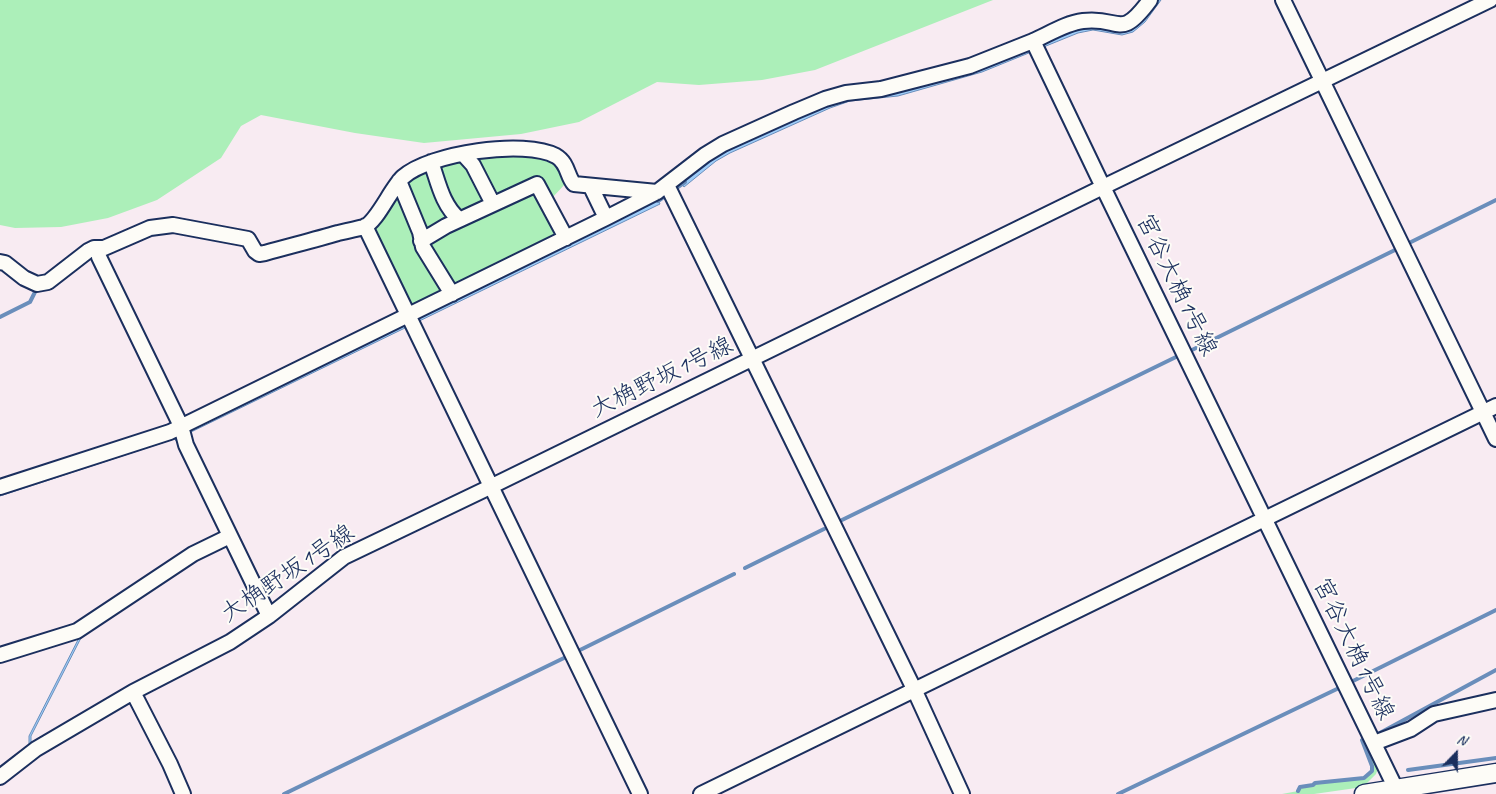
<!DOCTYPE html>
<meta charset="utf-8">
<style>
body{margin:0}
#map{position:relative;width:1496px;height:794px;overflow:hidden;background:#f8ebf2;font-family:Caveat,sans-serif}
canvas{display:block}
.north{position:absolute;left:1431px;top:729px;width:50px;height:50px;-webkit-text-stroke:4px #fdfcf7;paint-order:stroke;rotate:22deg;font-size:14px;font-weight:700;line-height:20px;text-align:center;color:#1b2f5e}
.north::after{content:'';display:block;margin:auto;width:18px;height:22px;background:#1b2f5e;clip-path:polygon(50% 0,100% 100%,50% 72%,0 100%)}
</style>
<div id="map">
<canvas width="1496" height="794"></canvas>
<div class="north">N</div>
</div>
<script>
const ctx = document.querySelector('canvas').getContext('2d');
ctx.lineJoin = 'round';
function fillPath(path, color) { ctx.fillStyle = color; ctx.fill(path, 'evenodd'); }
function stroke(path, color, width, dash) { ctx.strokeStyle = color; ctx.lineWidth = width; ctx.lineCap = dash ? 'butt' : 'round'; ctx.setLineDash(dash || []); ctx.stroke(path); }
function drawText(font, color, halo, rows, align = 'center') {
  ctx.font = font + ' Caveat,"Klee One",sans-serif'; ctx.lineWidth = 4; ctx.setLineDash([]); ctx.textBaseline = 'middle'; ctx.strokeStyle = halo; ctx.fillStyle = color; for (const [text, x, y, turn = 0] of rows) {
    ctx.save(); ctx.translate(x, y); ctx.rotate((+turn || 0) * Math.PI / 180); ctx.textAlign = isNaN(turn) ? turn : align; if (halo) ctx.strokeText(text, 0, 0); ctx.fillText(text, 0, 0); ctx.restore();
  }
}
fillPath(new Path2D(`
 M0,0H993L815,70L762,80L699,85L657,82L579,122L521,134L424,143L355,133L261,115L241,126L221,158L157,200L108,218L61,227L15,228L0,225Z
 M513,151L555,160L568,181L551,199L543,184L494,200L472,156Z
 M446,160L465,162L489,202L459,214L434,163Z
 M429,165L453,218L425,232L403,182Z
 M397,187L444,291L412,310L371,232Z
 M533,190L560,237L455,286L428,246L429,241Z
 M1365,735L1379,765L1376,774L1363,787L1314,794H1282L1298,791L1300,788L1313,785L1316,783L1364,778L1372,772L1373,765L1363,740Z`), '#acefb9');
const water = new Path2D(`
 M1157,0H1161L1145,22L1133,32L1122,35L1093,30L1078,33L982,72L898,96L850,101L830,108L730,153L716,161L684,187L681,183L715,157L827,104L1017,54L1076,30L1093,26L1122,31L1131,29L1142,20Z
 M661,197L663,199L659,202L660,204L191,432L179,443L174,439L0,496V494L173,437L651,204Z
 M171,572L85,630L31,736V747H29V736L84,628Z`);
fillPath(water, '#9ecdf9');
stroke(water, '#6a8ebb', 1);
stroke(new Path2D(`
 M658,201L685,182
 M1407,244L1496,200
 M0,317L30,302L35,292
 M1190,351L1399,248
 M842,520L1178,356
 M745,568L824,529
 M576,652L734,574
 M1349,683L1496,610
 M1378,734L1496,670
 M1408,770L1496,758
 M1298,791L1300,787L1313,785L1315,783L1364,778L1372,771V766L1362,740
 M284,794L566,657
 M1118,794L1339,688`), '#6a8ebb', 4);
const minor = new Path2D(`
 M1283,0L1496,439
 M463,154L473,165L493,204
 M431,162C438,181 442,205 459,219
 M399,181L420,232L423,247L452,294
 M667,185L914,689L962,794
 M591,187L606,218
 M365,226L640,794
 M421,241L446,226L537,184L566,238
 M99,257L181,426L186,445L269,616
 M0,262L5,263L24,278L37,284L48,282L88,251L94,248H104L150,228L173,225L248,239L255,251L259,254L265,253C290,246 314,240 338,233C347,231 356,229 364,227C377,222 391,188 403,177C430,153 525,139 556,156C568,163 567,176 574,184L657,192
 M0,487L170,432L606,218L657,192L705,155L723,144L794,112L825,99L846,93L881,89L970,66L1033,41
 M0,655L77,631L193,554L230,536
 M133,692L170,764L183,794
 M1374,743L1411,729L1434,714L1496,700
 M0,777L36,749L133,692L230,642L269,616L344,557L490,487L1103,187L1033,41C1049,34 1066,23 1083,21C1121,16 1119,42 1150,0
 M1396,789L1103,187L1490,0
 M701,794L1496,406`);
const major = new Path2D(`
 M1364,794L1496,773`);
stroke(minor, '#1b2f5e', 18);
stroke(major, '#1b2f5e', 21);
stroke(minor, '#fdfcf7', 14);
stroke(major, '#fdfcf7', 18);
drawText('24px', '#1b2f5e', '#fdfcf7', [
 ["宮谷大桷1号線",1176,285,64],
 ["大桷野坂1号線",662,378,-26],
 ["大桷野坂1号線",288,574,-34],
 ["宮谷大桷1号線",1353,649,64]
]);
</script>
